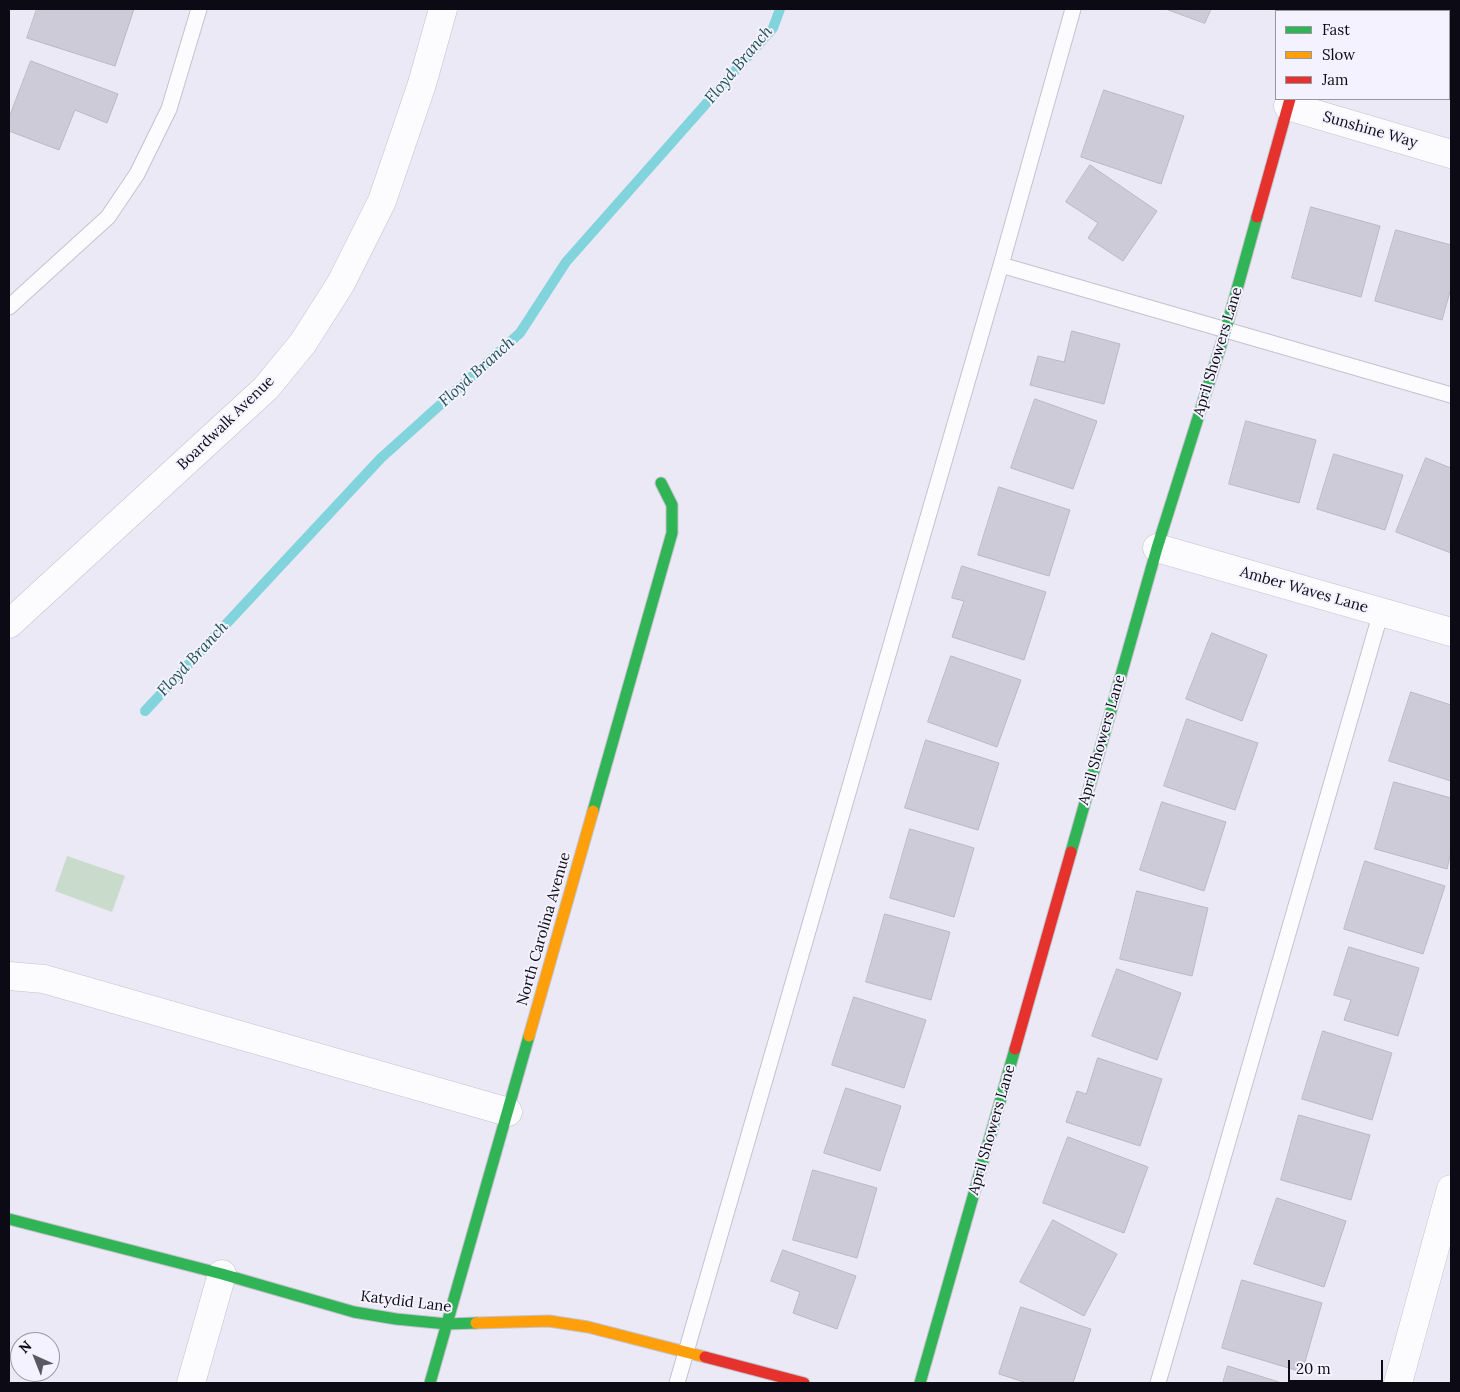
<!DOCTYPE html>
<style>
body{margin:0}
#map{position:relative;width:1460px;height:1392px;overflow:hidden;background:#eae9f5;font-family:Lora,serif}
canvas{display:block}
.frame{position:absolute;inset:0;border:10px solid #0c0b15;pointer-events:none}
.legend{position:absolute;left:1275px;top:10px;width:175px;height:90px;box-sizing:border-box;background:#f3f2fe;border:1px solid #9796a1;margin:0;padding:6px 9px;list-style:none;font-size:15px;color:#0c0b15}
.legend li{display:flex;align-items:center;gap:10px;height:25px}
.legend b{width:25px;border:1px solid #9796a1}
.north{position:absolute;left:10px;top:1332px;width:50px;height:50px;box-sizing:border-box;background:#f3f2fe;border:1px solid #9796a1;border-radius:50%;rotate:316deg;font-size:14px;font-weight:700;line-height:20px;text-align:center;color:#0c0b15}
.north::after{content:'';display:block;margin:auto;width:18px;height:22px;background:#5a5963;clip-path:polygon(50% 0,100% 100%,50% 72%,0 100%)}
.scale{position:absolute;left:1288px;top:1360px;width:95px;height:22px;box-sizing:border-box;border:2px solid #0c0b15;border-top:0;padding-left:6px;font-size:15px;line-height:18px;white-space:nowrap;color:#0c0b15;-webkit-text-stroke:4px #f3f2fe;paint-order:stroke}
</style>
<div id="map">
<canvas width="1460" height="1392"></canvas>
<div class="frame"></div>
<ul class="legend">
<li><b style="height:6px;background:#30b455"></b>Fast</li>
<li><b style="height:6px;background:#ff9f0a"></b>Slow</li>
<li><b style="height:6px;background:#e5322d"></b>Jam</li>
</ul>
<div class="north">N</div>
<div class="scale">20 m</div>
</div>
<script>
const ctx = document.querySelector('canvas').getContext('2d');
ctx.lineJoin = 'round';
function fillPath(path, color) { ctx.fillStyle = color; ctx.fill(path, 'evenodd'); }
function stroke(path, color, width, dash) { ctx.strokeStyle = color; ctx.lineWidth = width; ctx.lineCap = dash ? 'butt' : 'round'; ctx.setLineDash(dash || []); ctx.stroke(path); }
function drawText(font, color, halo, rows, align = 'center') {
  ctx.font = font + ' Lora,serif'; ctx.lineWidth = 4; ctx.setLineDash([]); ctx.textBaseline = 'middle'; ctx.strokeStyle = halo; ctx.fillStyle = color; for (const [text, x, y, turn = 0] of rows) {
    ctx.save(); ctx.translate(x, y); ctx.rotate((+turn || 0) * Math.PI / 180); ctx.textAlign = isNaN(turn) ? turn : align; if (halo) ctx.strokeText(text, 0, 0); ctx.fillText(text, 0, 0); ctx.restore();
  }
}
fillPath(new Path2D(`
 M67,856L125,876L112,912L55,891Z`), '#c9dbcb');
stroke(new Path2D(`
 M145,711L381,458L520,333L566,262L773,28L780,9`), '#82d4dc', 10);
const building = new Path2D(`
 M37,9H134L115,66L27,38Z
 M1166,9H1211L1205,23Z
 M1449,27L1451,28V47L1449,56Z
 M31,61L118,94L107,123L75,110L59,150L9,131V118Z
 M1104,90L1184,116L1161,184L1081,157Z
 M1090,165L1157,211L1123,261L1088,238L1098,223L1066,202Z
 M1311,207L1380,226L1361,297L1292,278Z
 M1396,230L1451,245V288L1442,320L1375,301Z
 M1072,331L1120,344L1104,404L1030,385L1038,356L1064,362Z
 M1035,399L1097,421L1073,489L1011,468Z
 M1246,421L1316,440L1299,503L1229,484Z
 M1334,454L1403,475L1385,530L1317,509Z
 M1426,458L1451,468V553L1396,532Z
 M999,487L1070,510L1049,576L978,555Z
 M962,566L1046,592L1024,660L952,637L964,601L952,598Z
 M1212,633L1267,655L1242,721L1186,699Z
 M951,656L1021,680L997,747L928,722Z
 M1411,692L1451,705V781L1389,761Z
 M1187,719L1258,743L1235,810L1164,786Z
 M926,740L999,763L978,830L905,808Z
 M1394,782L1451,798V852L1447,869L1375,849Z
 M1162,802L1226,822L1204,891L1140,870Z
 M910,829L974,848L954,917L890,898Z
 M1365,861L1445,886L1423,954L1344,929Z
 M1137,891L1208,908L1192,976L1120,959Z
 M885,914L950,932L931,1000L866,982Z
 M1349,947L1419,968L1398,1036L1344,1020L1351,1000L1334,995Z
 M1117,969L1181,993L1157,1060L1092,1036Z
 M854,997L926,1020L904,1088L832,1065Z
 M1323,1031L1392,1053L1372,1120L1302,1099Z
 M1098,1058L1162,1079L1140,1146L1066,1122L1077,1091L1086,1094Z
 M846,1088L901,1106L880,1171L824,1153Z
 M1299,1115L1370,1135L1351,1200L1281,1180Z
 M1068,1137L1148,1167L1124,1233L1043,1203Z
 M813,1170L877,1188L857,1258L793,1240Z
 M1277,1198L1346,1221L1324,1287L1254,1264Z
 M1053,1220L1117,1254L1084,1316L1020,1282Z
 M783,1250L856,1276L837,1329L793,1313L800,1292L771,1281Z
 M1242,1280L1322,1303L1302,1372L1222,1348Z
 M1021,1307L1091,1329L1073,1383H1027L999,1374Z
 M1228,1366L1282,1383H1223Z`);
fillPath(building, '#cdcbd7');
stroke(building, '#b9b8c3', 1);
const lane = new Path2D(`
 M1001,265L1451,395
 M9,307L108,217L137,174L169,109L199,9
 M677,1383L1001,265L1073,9
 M1158,1383L1381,612`);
const street = new Path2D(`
 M1314,11V9
 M1288,106L1451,154
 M1157,548L1451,632
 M9,624L266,388L303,343L341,283L382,201L422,84L443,9
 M9,976L44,979L508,1112
 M191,1383L222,1274
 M1398,1383L1451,1189`);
const fast = new Path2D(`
 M593,811L672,533V505L661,483
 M1071,852L1157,548L1226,329L1257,217
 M9,1219L222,1274L354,1312L396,1319L447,1324L476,1323
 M430,1383L529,1036
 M920,1383L1015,1049`);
const slow = new Path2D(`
 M529,1036L593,811
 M476,1323L549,1321L588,1327L705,1357`);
const jam = new Path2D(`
 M1257,217L1290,99
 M1015,1049L1071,852
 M705,1357L804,1383`);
stroke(lane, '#c4c2ce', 17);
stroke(street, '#c4c2ce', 29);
stroke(fast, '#c4c2ce', 13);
stroke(slow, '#c4c2ce', 13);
stroke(jam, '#c4c2ce', 13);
stroke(lane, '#fcfcfe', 15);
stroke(street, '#fcfcfe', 28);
stroke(fast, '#30b455', 11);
stroke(slow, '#ff9f0a', 11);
stroke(jam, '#e5322d', 11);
drawText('15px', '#0c0b15', '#f3f2fe', [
 ["Sunshine Way",1370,130,16],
 ["April Showers Lane",1218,352,-73],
 ["Boardwalk Avenue",226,423,-44],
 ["Amber Waves Lane",1304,590,16],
 ["April Showers Lane",1102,740,-74],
 ["North Carolina Avenue",544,929,-74],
 ["April Showers Lane",992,1130,-74],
 ["Katydid Lane",406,1302,7]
]);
drawText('italic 16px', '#205255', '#f3f2fe', [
 ["Floyd Branch",739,65,-50],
 ["Floyd Branch",477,372,-42],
 ["Floyd Branch",193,659,-47]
]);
</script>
